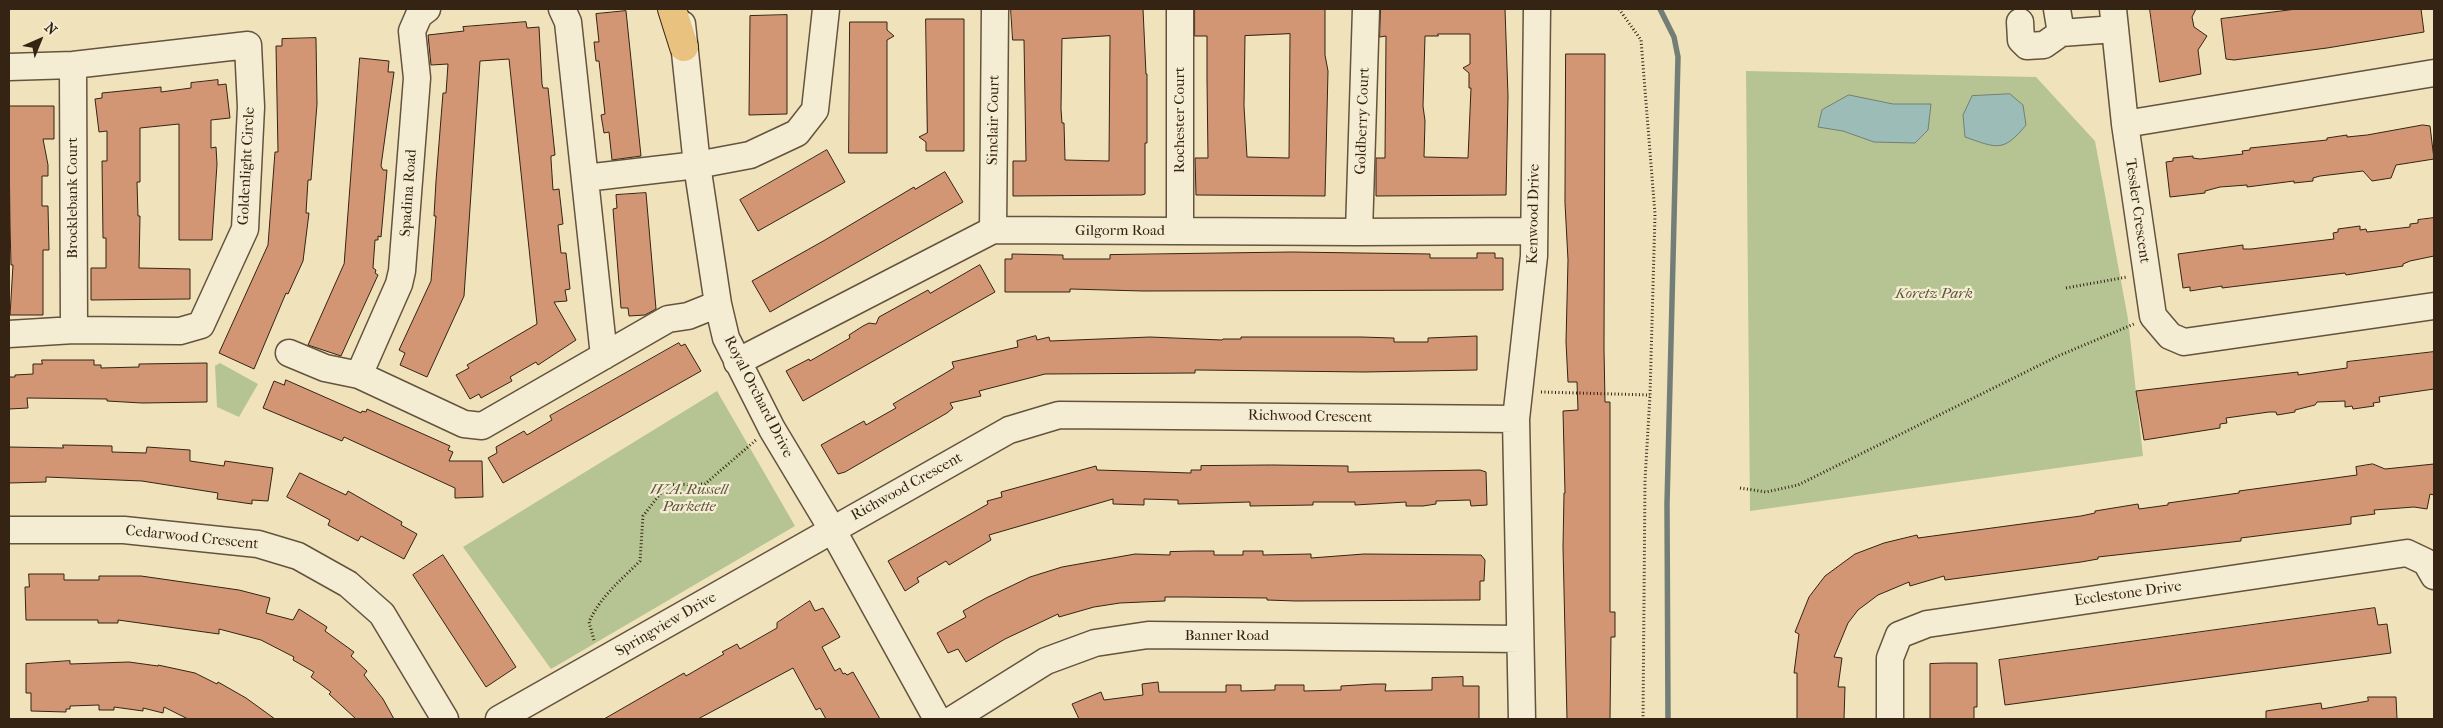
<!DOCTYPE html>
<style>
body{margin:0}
#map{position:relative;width:2443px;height:728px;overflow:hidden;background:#f0e3bb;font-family:"IM FELL French Canon",serif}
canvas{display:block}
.frame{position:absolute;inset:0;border:10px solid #352314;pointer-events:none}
.north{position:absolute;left:15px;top:15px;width:50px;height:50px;-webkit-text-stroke:4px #f5edd3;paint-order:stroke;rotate:44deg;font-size:14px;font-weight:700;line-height:20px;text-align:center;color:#352314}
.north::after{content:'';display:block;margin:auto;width:18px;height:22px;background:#352314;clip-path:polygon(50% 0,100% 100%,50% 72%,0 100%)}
</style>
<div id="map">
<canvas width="2443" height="728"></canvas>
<div class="frame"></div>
<div class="north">N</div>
</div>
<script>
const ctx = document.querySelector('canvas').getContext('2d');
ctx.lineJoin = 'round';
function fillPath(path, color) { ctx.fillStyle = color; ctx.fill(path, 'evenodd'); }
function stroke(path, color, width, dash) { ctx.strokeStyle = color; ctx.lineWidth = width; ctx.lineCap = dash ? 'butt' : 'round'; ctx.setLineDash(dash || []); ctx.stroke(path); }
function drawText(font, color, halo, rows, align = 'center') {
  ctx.font = font + ' "IM FELL French Canon",serif'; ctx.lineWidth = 4.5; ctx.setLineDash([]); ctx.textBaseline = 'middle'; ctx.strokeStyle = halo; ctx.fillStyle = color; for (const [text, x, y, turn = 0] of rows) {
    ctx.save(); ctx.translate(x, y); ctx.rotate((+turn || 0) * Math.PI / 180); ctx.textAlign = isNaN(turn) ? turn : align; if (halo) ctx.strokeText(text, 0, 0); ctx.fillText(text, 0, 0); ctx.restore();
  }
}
fillPath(new Path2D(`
 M1746,71L2036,77L2095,141L2128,319L2143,456L1750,511Z
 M220,363L258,384L239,417L217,407L215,366Z
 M717,391L795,526L551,669L463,547Z`), '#b6c493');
const water = new Path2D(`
 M2010,94L2023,105L2026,125C2003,153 1997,148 1965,137L1963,115L1972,96Z
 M1849,95L1893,104H1931L1928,130L1915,143L1874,142L1843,131L1818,127L1822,110Z`);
fillPath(water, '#9cbdb7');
stroke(water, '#737f76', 1);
stroke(new Path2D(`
 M1660,9L1674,37L1678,57L1667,504L1668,719`), '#737f76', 5.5);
const building = new Path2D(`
 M1011,9H1143L1146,74H1147V143H1145V194L1142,195L1013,196V161H1026L1024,40H1013ZM1110,36L1109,161L1065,160L1064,123H1062L1061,109L1062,39Z
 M1195,9H1325V55L1328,71L1325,196L1196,195L1195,158H1208L1207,80V36H1195ZM1290,34L1289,158L1247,157L1244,106L1245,36Z
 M1381,9H1505L1508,96L1506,195L1376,196V158H1385L1386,36L1380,37ZM1438,34H1470V64L1463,68L1469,73V88H1471L1468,158L1424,157L1425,121L1423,106L1425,36H1438Z
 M2150,9H2196L2192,17L2194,27L2207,36L2198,50L2201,74L2160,82Z
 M2297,9H2421L2424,32L2327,48L2234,60L2226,59L2221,19Z
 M626,11L641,156L612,160L609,132L604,133L601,115L605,114L599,61H596L594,42H599L596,14Z
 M787,15V114L749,115L750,16Z
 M926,19H964V151H926V142L919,137L927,133Z
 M526,22L527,28L539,27L542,84L543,88H548L555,155L551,156V159L553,190L559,189L563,224L558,225L561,253H566L570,289L565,290L567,301L554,302L576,340L538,365L536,362L510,377L512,381L481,398L479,394L470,399L456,375L469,368L467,365L537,324L509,59L480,61L464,296L427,377L400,365L405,353L399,350L431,281L436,216H434L436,181L443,93H446L448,64L431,65L428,35L464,31L463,27Z
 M850,22H887V30L894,36L887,40V153H849Z
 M316,38L317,104L311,180H308L306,213H309L303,261L288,294L286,293L254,369L219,353L268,245L275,152H278L276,46H282V39Z
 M1566,54H1605L1604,349L1605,402H1610V612H1615V637H1611L1610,719H1567L1563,547L1564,493H1565L1563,411L1578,410L1577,382H1568L1566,342L1568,260L1565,203Z
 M360,58L389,61L388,72H394L381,166L383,170H387L381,237L378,236V240H375L373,268L376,270L375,273L378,275L341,356L308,345L344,264Z
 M218,80V85L226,84L230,118L211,120V148L216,147L217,164L212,240H179V124L140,128V182H137L138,216H140L139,268L190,269V299L91,300V268H106V238H103L102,161H107V131L99,132L95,99L102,98V93L161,87V92L191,88V83Z
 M9,106H54V139H43L48,165V176H42V206H48L49,250H43V315H10L13,265H11L10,225Z
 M2423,125L2430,126L2434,159L2396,165L2391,178L2372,181L2363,171L2320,176L2313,178V181L2294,183V181L2247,187V185L2220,187L2205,191V193L2170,197L2166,162L2173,161V158L2193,156V158L2200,159L2243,154L2242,151L2250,150V148L2327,140V138L2347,135V137L2367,135Z
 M827,150L845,182L758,231L740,200Z
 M945,172L963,202L770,312L752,281L825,240L914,187L915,189Z
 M646,193L656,309L645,315L629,316L628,308H621L613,209L617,208L616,195Z
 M2434,218V256L2410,261L2403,264V266L2346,275L2345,273L2222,288V286L2190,291V287L2183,288L2178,254L2243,245V249H2251L2334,239L2333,233L2338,232V229L2360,226V230L2366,229L2367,232L2410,227V224L2418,223V220Z
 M1292,252L1430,254V258H1477V253H1495V258H1503V290L1143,291L1070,289V292H1005V259H1012V254L1063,255V259H1110V255Z
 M980,265L995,292L803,401L786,371L809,359L810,361L850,338L849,335L863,326L869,323L876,324L879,317L928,290L930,293Z
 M1036,336L1037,340L1049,337L1050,341L1150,337L1222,340L1223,339H1241V337H1361L1394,338V342H1428V338L1477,336V370L1364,372L1199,370H1195V373L1045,374L979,391L981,396L950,403L953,408L947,413L845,472L838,474L821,445L864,421L866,425L896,408L893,404L954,368L952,362L1018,347L1017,341Z
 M679,343L681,346L685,344L701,371L503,483L488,458L497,453L496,447L524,431L527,435L552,420L550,416Z
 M2434,352V389L2379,397L2380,402L2373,403L2374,406L2353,409L2352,406L2345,407V401L2317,402L2315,405L2295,410V412L2277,415L2276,412H2269L2226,418L2227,423L2220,424V428L2144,440L2136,391L2298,372V375L2347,368V362Z
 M42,360H94V365H101V368L139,367V364L207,363V402L142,403L107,401V399L27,398L28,408L9,409V377H15V375L33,374V364H42Z
 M286,380L361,413L362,411L366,412L367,409L450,446L448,450L453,452L449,461H482L483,497L455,498V488L344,437L342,441L263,408L274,381L284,385Z
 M63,445L112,446V452L146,453L147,447L190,450V461L224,466L225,461L273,468L268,501L252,500V504L217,499L218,493L142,481L46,477V482L9,483V447L63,448Z
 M2373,464L2385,469L2434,464V495L2430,494L2427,509L2414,507L2374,510L2375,514L2351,517V524L2241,538V541L2098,557V559L2081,562L1945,580L1944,576L1910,586L1909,582L1878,595L1858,610L1848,623L1834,657L1842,658L1838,687H1845L1844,719H1797V673H1794L1799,634L1795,632L1809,597L1825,576L1855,554L1884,543L1917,535L1918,538L2081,516L2095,513V511L2138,504L2139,509L2168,505V503L2239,493V491L2357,475L2356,467Z
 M1272,465L1348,466V472L1480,470L1486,472L1487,505L1471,506L1470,500L1436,501V504L1423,506H1406V502L1355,505V502H1313V505L1250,506V502L1178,504V500L1144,499V505L1113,504V499L989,535L991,540L949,565L946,561L917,578L919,582L905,591L888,561L988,504L987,501L1002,497L1001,492L1096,466L1097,470L1191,473V470H1201V466Z
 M300,473L346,495L348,491L402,522L401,525L417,534L404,559L361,536L358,541L328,525L330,520L287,497Z
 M1195,551H1214V555H1243V551H1263V555L1311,554V558L1364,554L1481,555L1485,560L1484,581H1480V600L1296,601L1267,600V598L1186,597H1165V601L1120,603L1094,607L1059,617L1058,614L1005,639L966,662L958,649L948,653L937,633L966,617L963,611L986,598L1030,577L1062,567L1135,554L1170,555V552Z
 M443,555L516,667L486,687L413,575Z
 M29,574H64V580H99V576H141L239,590L270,598L266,613L293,620L299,609L327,627L325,631L354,652L351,656L367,671L364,675L383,699L394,719H356L329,694L331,692L311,677L314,672L293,660L294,657L261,640L219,629V634L118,620V623H98V620H26L25,587H29Z
 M810,601L815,611L823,608L840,637L822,647L835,671L840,668L843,674L845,673L847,675L853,672L880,719H826L820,708L816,710L793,668L698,719H604L684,673L686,676L724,654L722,652L737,644L740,649L777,628V623Z
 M2375,608L2378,625L2387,624L2391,653L2005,705L1999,660Z
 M70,661V664L129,662L158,666V665L195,673L217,684L218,682L246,698L275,719H188L164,707L163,713L143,708V711L114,707V710H99V705L70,706V709H66V712L31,711V693H26V664Z
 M1946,663H1977V707H1974V719H1930V664Z
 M1463,677V686H1479V719H1079L1072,704L1101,692L1104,700L1143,695L1142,684L1158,682L1159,692H1226V685H1241V691L1275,690V685H1304V691L1341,690V686L1374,684H1386L1385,691L1432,690V678Z
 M2368,697H2396L2397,719H2266V711L2321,703L2322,709L2368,701Z`);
fillPath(building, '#d29675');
stroke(building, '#352314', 1);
const minor = new Path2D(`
 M427,9L419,15L412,31L417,78L402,271L399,284L359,375L464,424L482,426L668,319L688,316L718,304
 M562,9L568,22L604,356
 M1180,9V231
 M2057,9L2061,33
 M2113,9L2125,124
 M2020,22L2021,40L2027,46L2044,45L2061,33L2115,29
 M682,24L697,165L718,304L726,338L772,429L832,529L937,719
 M73,65L74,330
 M9,67L73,65L248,45L251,107L245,229L201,325L180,331L74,330L9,334
 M2434,73L2125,124L2153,316L2170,336L2184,342L2434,306
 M585,178L697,165L750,155L797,133L815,110L826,9
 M993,230L995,9
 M1359,232L1366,9
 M289,353L325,368L359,375
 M737,362L993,230L1359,232L1534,231
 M1516,419L1534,256L1537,9
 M9,530H124L258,544L298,556L348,584L382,614L445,719
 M499,719L1009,430L1059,415L1516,419L1522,719
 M953,719L1046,661L1095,643L1148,635L1520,639
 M1890,719V658L1899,635L1927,624L2407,553L2426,562L2434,576`);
const major = new Path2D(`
 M672,9L684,47`);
stroke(minor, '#64533e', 29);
stroke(major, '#352314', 30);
stroke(new Path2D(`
 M1619,9L1641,40L1655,214L1650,395L1645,480L1643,719
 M2066,288L2127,277
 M1541,392L1650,395
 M1740,488L1766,492L1798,485L2058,356L2134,324
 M594,640L589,622C600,597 621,580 640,561L643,516L667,485L705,484L756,440`), '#352314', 3, [1, 2.5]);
stroke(minor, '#f5edd3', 26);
stroke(major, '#e8c27e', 28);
drawText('15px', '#352314', '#f5edd3', [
 ["Sinclair Court",994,120,-89],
 ["Rochester Court",1180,120,-90],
 ["Goldberry Court",1363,121,-88],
 ["Goldenlight Circle",247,166,-87],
 ["Spadina Road",409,193,-86],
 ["Brocklebank Court",73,198,-90],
 ["Tessler Crescent",2137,211,82],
 ["Kenwood Drive",1534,214,-89],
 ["Gilgorm Road",1120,231],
 ["Royal Orchard Drive",758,397,63],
 ["Richwood Crescent",1310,417,1],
 ["Richwood Crescent",907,487,-29],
 ["Cedarwood Crescent",192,538,6],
 ["Ecclestone Drive",2128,594,-8],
 ["Springview Drive",666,625,-30],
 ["Banner Road",1227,636]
]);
drawText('italic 15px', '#5c533a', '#f5edd3', [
 ["Koretz Park",1934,294],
 ["W.A. Russell",689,490],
 ["Parkette",689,507]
]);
</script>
